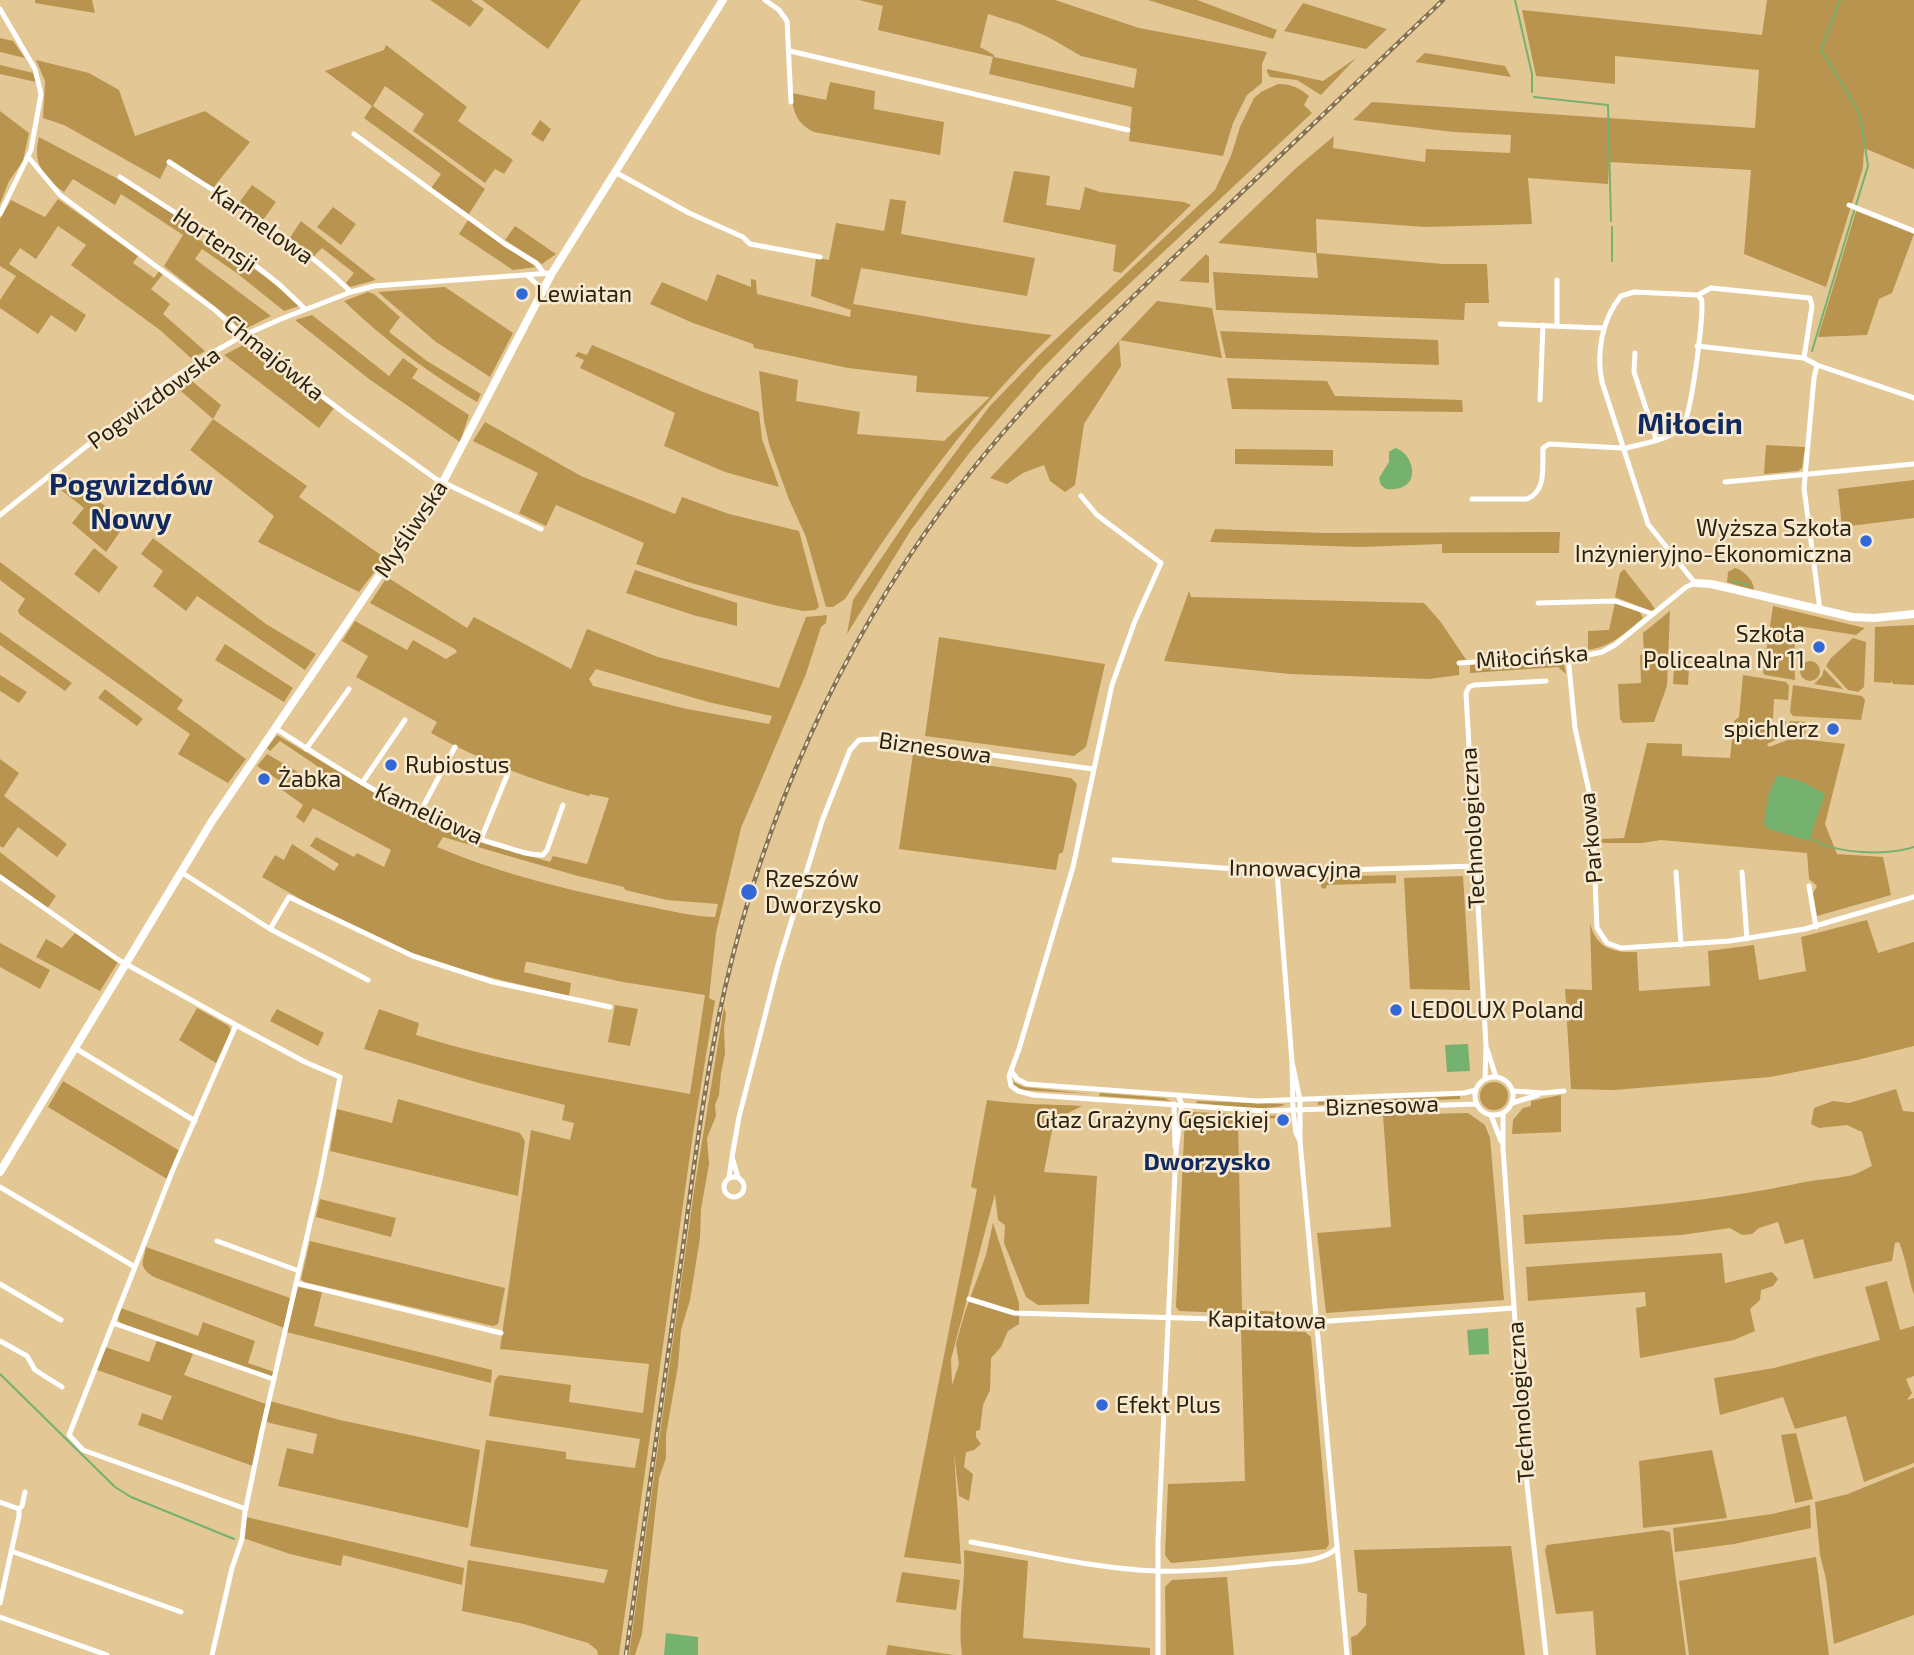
<!DOCTYPE html>
<meta charset="utf-8">
<style>
body{margin:0}
canvas{display:block;background:#e3c795}
</style>
<canvas width="1914" height="1655"></canvas>
<script>
const ctx = document.querySelector('canvas').getContext('2d');
ctx.lineJoin = 'round';
function fillPath(path, color) { ctx.fillStyle = color; ctx.fill(path, 'evenodd'); }
function stroke(path, color, width, dash) { ctx.strokeStyle = color; ctx.lineWidth = width; ctx.lineCap = dash ? 'butt' : 'round'; ctx.setLineDash(dash || []); ctx.stroke(path); }
function drawText(font, color, halo, rows, align = 'center') {
  ctx.font = font + ' "Exo 2",sans-serif'; ctx.lineWidth = 5; ctx.setLineDash([]); ctx.textBaseline = 'middle'; ctx.strokeStyle = halo; ctx.fillStyle = color; for (const [text, x, y, turn = 0] of rows) {
    ctx.save(); ctx.translate(x, y); ctx.rotate((+turn || 0) * Math.PI / 180); ctx.textAlign = isNaN(turn) ? turn : align; if (halo) ctx.strokeText(text, 0, 0); ctx.fillText(text, 0, 0); ctx.restore();
  }
}
fillPath(new Path2D(`
 M35,0H92L95,13L35,3Z
 M430,0H471L484,9L470,27Z
 M482,0H581L548,49Z
 M859,0H1055L1139,28L1267,52L1262,64V83L1247,95L1233,123L1223,156L1129,141L1132,107L989,74L993,57L878,30L883,6ZM988,14L1020,24L1050,38L1081,56L1137,69L1134,88L994,57V55L980,47Z
 M1148,0H1197L1277,30L1273,39Z
 M1767,0H1914V169L1864,148L1863,168L1826,287L1744,254L1751,170L1609,162L1608,184L1528,178L1532,224L1425,227L1316,219L1317,253L1443,264H1487L1489,303H1465L1464,320L1216,310L1213,272L1318,278L1316,253L1218,243L1295,169L1334,136L1333,148L1425,162L1426,149L1510,153L1511,135L1454,132L1353,120L1372,102L1755,128L1759,70L1615,56V84L1536,76L1522,10L1762,35Z
 M1303,3L1387,29L1366,49L1284,31Z
 M0,38L13,41L25,58L0,52Z
 M386,45L467,107L458,121L513,160L504,174L495,169L485,183L413,131L424,114L385,86L373,106L485,189L469,214L431,188L441,174L364,118L372,106L325,71L384,50Z
 M1425,53L1505,66L1511,77L1415,62Z
 M1356,58L1321,95L1297,80L1270,77L1267,72V69L1323,81Z
 M36,60L89,73L119,90L135,136L205,111L250,142L213,188L170,159L160,179L64,125L43,118L45,81Z
 M0,65L33,73L36,82L0,74Z
 M830,82L875,91L874,109L944,122L940,155L814,132C797,124 792,111 792,93L826,100Z
 M1278,84C1291,84 1300,88 1309,96L1304,105L1312,113L1081,329L1039,372L970,452L911,530L847,634L853,600L926,492L989,407L1040,354L1215,190L1231,156L1240,127L1254,98L1261,92Z
 M0,111L29,133L23,161L9,181L0,204Z
 M540,120L551,129L543,142L531,134Z
 M39,137L118,179L192,226L189,232L236,266L241,260L269,279L299,306L284,311L238,274L202,249L195,259L271,316L241,331L232,320L164,266L183,235L121,194L115,205L73,179L64,192C43,177 32,162 39,137Z
 M1014,171L1050,176L1046,205L1080,210L1085,187L1100,192L1184,202L1191,205L1121,273L1113,271L1116,245L1003,222Z
 M252,185L276,202L263,220L238,204Z
 M58,199L138,256L133,263L154,278L159,271L163,274L151,289L170,304L163,314L205,351L192,359L160,330L71,265L86,245L58,226L36,259L20,248L9,264L86,315L76,332L51,315L38,334L0,308V300L16,276L0,266V219L11,200L45,217Z
 M890,199L906,201L901,234L1035,258L1027,296L861,268L853,304L970,324L1052,335C971,412 906,505 845,599L833,607H826L806,537L788,497L769,444L764,421L759,371L798,380L796,401L860,412L857,434L944,441L990,397L916,392L917,376L848,368L754,348L753,344L693,323L650,304L662,282L707,301L717,274L751,287V279L756,280L757,294L850,317L851,310L811,296L816,258L829,260L836,223L884,231Z
 M333,207L356,224L341,245L317,227Z
 M1856,211L1914,234L1892,293L1879,299L1867,335L1818,337Z
 M468,220L536,267L513,270L459,234Z
 M301,221L376,280L350,287L346,283L354,273L322,248L313,257L289,239Z
 M515,226L556,254L542,264L505,240Z
 M1206,254L1209,257V283L1179,281Z
 M445,287L513,333L490,377L436,342L378,292Z
 M368,292L374,294L400,317L389,332L427,361L481,394L477,402C426,371 388,343 344,301Z
 M1157,301L1212,308L1222,358L1119,340L1121,366L1084,424L1075,485L1065,492L1050,481L1044,465L1023,473L1007,484L990,478Z
 M312,315L389,376L403,358L418,369L412,378L469,415L460,442L369,379L295,320Z
 M1220,331L1438,340L1439,365L1226,358Z
 M245,344L257,349L334,408L319,428L224,355Z
 M592,345L703,392L759,412L762,439L779,487L725,472L664,446L675,413L580,368L584,360L575,356L578,352L587,355Z
 M187,377L221,405L213,419L307,486L299,497L385,558L359,592L258,542L274,516L190,450L213,419L175,386Z
 M1227,378L1327,381L1335,396L1462,400L1463,412L1232,409Z
 M485,422L581,476L675,514L682,497L729,514L799,531L819,607L815,610L803,611L774,605L691,583L636,564L644,543L556,505L546,526L519,513L538,473L473,441Z
 M1766,445L1805,447L1802,468L1798,471L1764,474Z
 M1235,449L1333,450V466L1235,464Z
 M64,473L126,523L106,552L72,523L84,508L52,483Z
 M1914,480V518L1842,527L1838,489Z
 M1215,529L1323,533L1560,532L1559,553H1442V544L1360,547L1210,542Z
 M153,538L266,624L316,654L305,670L197,596L186,611L153,586L163,571L141,554Z
 M94,548L118,567L99,593L74,574Z
 M0,562L183,700L177,709L246,759L228,783L178,754L190,734L19,614L18,610L25,599L0,580Z
 M1735,568C1744,570 1755,582 1754,591L1727,582L1728,572Z
 M1624,569L1651,603L1655,609L1651,611L1615,597L1620,573Z
 M635,570L737,603V626L693,615L626,593Z
 M387,577L467,628L474,617L571,669L587,629L658,657L779,688L806,617L827,615L826,623L821,627L806,674L741,828L716,933L709,998L715,1001L693,1134L619,1655H598L597,1650L588,1643L524,1624L462,1611L468,1560L604,1583L608,1570L470,1546L486,1440L566,1452V1459L635,1468L640,1439L489,1416L495,1380L499,1375L571,1385L569,1402L643,1413L649,1364L500,1349L531,1130L570,1140L574,1123L562,1120L565,1105L479,1083L364,1049L379,1009L419,1023L416,1035C506,1063 598,1077 690,1094L705,995L623,982L529,962H526L524,972L571,983L569,996C526,986 482,976 439,963C377,942 319,910 262,877L275,855L284,860L292,844L334,871L339,864L310,846L316,837L354,857L357,853L384,867L391,850L313,808L304,823L296,817L303,805L277,786L280,781L257,766L267,754L315,782L323,770L280,741L270,751L267,748L277,735L375,793L447,831L550,862L553,856L587,864L609,798L590,794L589,796C534,781 481,761 431,733L437,722L356,677L368,656L342,641L355,621L407,650L413,640L446,659L457,652L455,649L370,603ZM596,669L708,702L772,716L769,724L687,709L593,686L589,679ZM443,837L578,876L624,887L625,890L667,900L718,904L715,917C693,917 668,910 646,906C576,892 503,875 437,847Z
 M1189,591L1191,597L1424,603L1440,621L1467,661L1459,662V675L1429,679L1290,674L1164,661Z
 M1615,603L1640,612L1643,618C1626,632 1611,647 1588,650V631L1609,630Z
 M1773,606L1865,628L1856,635L1798,626L1794,650L1795,680L1765,675L1763,673Z
 M1670,611L1667,686L1654,722L1623,723L1620,719L1618,684L1641,683L1640,655L1644,654L1643,633Z
 M1914,625V685L1893,684L1891,680V683L1874,682L1875,627Z
 M0,632L72,683L65,691L0,645Z
 M939,637L1105,664L1086,747L1074,756L925,736Z
 M1853,638L1866,642L1864,687L1858,692L1848,690L1826,666L1831,658Z
 M225,644L293,688L284,702L215,660Z
 M1563,660L1566,674L1558,667L1470,673V665L1472,664Z
 M1800 671a10 10 0 1 1 20 0a10 10 0 1 1-20 0Z
 M1674,668H1689L1688,685L1673,684Z
 M1824,669L1843,689L1814,684L1822,676Z
 M0,675L27,692L19,703L0,691Z
 M1743,675L1786,682L1789,686L1788,700L1774,699L1773,718L1769,722L1759,723L1758,727C1769,727 1777,727 1786,721L1784,736L1767,744L1769,747L1793,738L1845,744L1825,824L1837,854L1883,857L1891,895L1817,916L1813,893L1817,886L1809,879L1807,853L1661,840L1642,843H1602V839L1624,838L1647,743L1682,744V756L1730,758L1734,721L1739,717Z
 M1793,685L1862,696L1865,700L1861,720L1793,716L1790,712Z
 M105,689L143,719L137,726L98,698Z
 M1790,721L1806,722L1805,735L1789,732L1787,726Z
 M913,754L1071,778L1077,784L1063,852L1059,854L1056,870L899,849Z
 M0,759L19,773L4,796L67,844L57,857L18,827L3,848L0,846Z
 M0,852L56,896L47,909L0,874Z
 M1396,875V883L1327,885L1326,888L1324,889L1321,887V877Z
 M1463,876L1470,990L1410,989L1404,878Z
 M1867,920L1878,953L1914,942V1046L1857,1060L1770,1077L1614,1090L1571,1089L1565,989L1592,990L1590,923C1596,948 1613,953 1637,952L1639,991L1710,986L1708,951L1754,945L1759,980L1806,971L1801,937Z
 M75,933L118,962L100,991L36,957L46,939L62,948Z
 M0,943L50,970L40,989L0,967Z
 M615,1005L638,1009L630,1046L608,1042Z
 M724,1007L726,1014L724,1028L725,1054L721,1073L719,1095L715,1105L716,1116L707,1138L709,1164L701,1209L700,1238L690,1300L681,1330L678,1366L666,1435V1458L659,1478L642,1634L635,1655H629L694,1191Z
 M197,1008L229,1026L231,1031L216,1063L179,1040Z
 M277,1009L324,1033L318,1046L270,1021Z
 M63,1081L180,1151L167,1179L48,1107Z
 M1013,1082L1024,1087L1091,1094L1023,1090L1014,1085Z
 M1480 1096a14 14 0 1 1 28 0a14 14 0 1 1-28 0Z
 M1896,1089L1903,1111L1914,1112V1295C1908,1277 1906,1259 1899,1242L1895,1243L1892,1261L1814,1279L1803,1239L1785,1244L1778,1222L1759,1228L1752,1234L1742,1235L1730,1228L1681,1235L1525,1244L1523,1215C1618,1209 1712,1202 1805,1182C1820,1179 1834,1179 1848,1176C1856,1175 1865,1169 1872,1166L1862,1132L1847,1125L1819,1128L1811,1124L1814,1108L1833,1101L1849,1103Z
 M1100,1093L1165,1098L1170,1101L1099,1096Z
 M1561,1095V1132L1512,1134L1513,1120L1523,1108L1531,1106V1101Z
 M1460,1096V1099L1318,1105V1102Z
 M398,1099L520,1133L525,1141L518,1196L330,1151L337,1109L392,1123Z
 M987,1100C1019,1105 1050,1104 1082,1106L1054,1120L1044,1172L1097,1176L1089,1304L1038,1305L1026,1297L1004,1243L1005,1225L998,1220L995,1194L951,1359L952,1385L959,1364L956,1344L965,1312L986,1255L993,1223L1019,1303V1324L1008,1331L1001,1347L991,1358L990,1390L983,1405L980,1430L976,1431V1437L981,1444L974,1450L966,1452L964,1467L973,1474L969,1501L959,1496L954,1452L961,1564L904,1557L977,1189L971,1187Z
 M1196,1101L1282,1104L1285,1105C1262,1112 1221,1105 1197,1103Z
 M1192,1112L1282,1116L1279,1118L1238,1119L1242,1310L1282,1312L1280,1315L1179,1311L1176,1307L1185,1117Z
 M1468,1113L1485,1125L1490,1138L1504,1300L1326,1313L1317,1233L1391,1227L1383,1115Z
 M320,1199L396,1218L391,1237L316,1217Z
 M310,1241L505,1288L498,1324L493,1326L304,1282L301,1279Z
 M146,1247L290,1298L284,1328L154,1277C138,1267 143,1263 146,1247Z
 M1722,1253L1725,1283L1772,1272L1778,1279L1773,1286L1761,1290L1760,1300L1750,1309L1755,1331L1734,1340L1640,1358L1636,1308L1646,1306L1645,1292L1528,1301L1526,1267Z
 M1887,1281L1900,1330L1914,1326V1376L1906,1379L1912,1393L1907,1400L1914,1398V1463L1864,1482L1846,1416L1795,1429L1783,1397L1720,1415L1714,1378L1774,1368L1880,1340L1865,1287Z
 M298,1287L322,1292L314,1326L492,1370L491,1383L286,1332Z
 M121,1308L198,1336L203,1322L255,1341L248,1363L274,1372L272,1377L121,1323L118,1320Z
 M1241,1330L1305,1332L1311,1337L1329,1544L1326,1549L1171,1563L1165,1555L1168,1484L1245,1481Z
 M157,1340L193,1354L184,1375L266,1404L253,1466L138,1425L142,1413L162,1420L172,1396L97,1370L105,1347L149,1362Z
 M270,1401L340,1420L480,1450L468,1528L278,1486L287,1448L313,1454L317,1434L266,1422Z
 M1796,1433L1813,1499L1795,1503L1781,1435Z
 M1712,1450L1727,1518L1643,1528L1639,1461Z
 M1914,1467V1615L1834,1644L1826,1579L1820,1555L1815,1502L1848,1494Z
 M1810,1505L1811,1528L1734,1544L1675,1552L1673,1528L1772,1514Z
 M246,1517L464,1568L462,1585L343,1555L341,1566L290,1554L243,1538Z
 M1662,1530L1670,1532L1686,1655H1596L1593,1611L1556,1614L1545,1550L1547,1545Z
 M1511,1546L1525,1655H1352L1351,1637L1357,1635L1366,1625L1367,1594L1358,1592L1354,1550Z
 M964,1550L1028,1561L1023,1638L1150,1648V1655H962C957,1620 966,1585 964,1550Z
 M1816,1557L1829,1655H1689L1679,1581Z
 M902,1572L960,1580L956,1610L896,1602Z
 M1227,1577L1234,1655H1166L1165,1587L1172,1580Z
 M888,1645L954,1655H886Z`), '#b8944f');
fillPath(new Path2D(`
 M1395,448C1415,453 1424,493 1386,489L1381,485L1379,478L1389,462V452Z
 M1777,775L1801,781L1825,794L1809,841L1769,829L1764,824L1768,797Z
 M1468,1044L1470,1071L1447,1072L1445,1045Z
 M1488,1328L1489,1354L1469,1355L1467,1330Z
 M666,1633L698,1637V1655H664Z`), '#75b16f');
stroke(new Path2D(`
 M1515,0L1532,74V92
 M1840,0L1821,50L1855,105L1861,121L1868,166L1856,205
 M1534,97L1608,105L1611,221
 M1612,227V261
 M1812,351L1854,211
 M1732,581L1748,585
 M1812,839C1836,854 1887,856 1914,847
 M0,1374L115,1487L131,1497L234,1539`), '#75b16f', 2);
stroke(new Path2D(`
 M765,0L779,10L787,21L791,102
 M0,9L35,69L41,94L31,150L0,214
 M790,51L1128,130
 M354,134L505,244L536,263L543,272
 M29,158L60,195L215,310L251,343L351,418L436,479L541,529
 M169,162C231,202 298,240 351,292
 M615,172L689,213L743,237L750,244L820,257
 M120,177L247,259L280,285L305,309
 M1849,205L1914,231
 M528,276L543,290
 M1698,295L1711,288L1810,298L1812,306L1804,358
 M1500,324L1603,328
 M1557,325V280
 M1697,346L1804,358L1817,365L1914,398
 M1635,353L1634,372L1656,439
 M1817,365L1814,378L1804,488L1820,610
 M1540,400L1543,325
 M1725,482L1914,464
 M1081,496L1097,515L1161,563L1135,621L1112,685L1073,867L1019,1049L1009,1076L1011,1086L1018,1091L1033,1095L1264,1111L1477,1104
 M0,515L162,386L205,357L242,336L281,319L351,292L374,286L552,273
 M1538,603L1615,601L1653,614
 M1568,656L1575,728L1592,805L1597,928L1607,943L1621,948L1730,941L1805,929L1914,897
 M1459,663L1588,655L1602,652L1615,645L1686,587L1695,583L1648,524L1602,382C1596,353 1602,319 1621,296L1634,292L1698,295C1702,300 1702,299 1702,305C1702,324 1692,412 1683,425C1672,440 1644,443 1627,448H1622L1549,444L1543,448C1542,467 1547,491 1527,499H1472
 M275,728C345,773 415,820 495,844C511,848 527,856 543,855L547,850L563,805
 M306,749L349,689
 M362,783L405,720
 M419,814L455,747
 M481,839L508,773
 M1114,860L1277,872L1475,866
 M181,872L270,929
 M1277,872L1292,1062L1293,1110L1296,1133L1300,1141
 M1676,872L1681,945
 M1742,872L1747,939
 M0,877L117,959L236,1025L172,1172L135,1267L0,1187
 M1809,886L1816,927
 M368,980L270,929L289,897L413,956L493,982L610,1007
 M75,1048L195,1121
 M1487,1049L1496,1077
 M1292,1062L1300,1100V1141L1347,1655
 M1012,1072L1017,1079L1027,1084L1257,1101L1464,1093L1476,1090
 M1475 1096a19 19 0 1 1 38 0a19 19 0 1 1-38 0Z
 M1485,1079L1486,1046L1466,693L1469,687L1474,685L1546,681
 M1513,1091L1544,1093L1564,1091
 M1512,1103L1538,1095
 M1174,1104L1175,1147
 M1503,1113V1148L1525,1466L1546,1655
 M1491,1115L1501,1141
 M732,1157L739,1117L778,965L822,821L850,750L859,740L876,739L1093,769
 M724 1187a10 10 0 1 1 20 0a10 10 0 1 1-20 0Z
 M729,1178L732,1157L738,1177
 M217,1241L299,1271
 M135,1267L69,1435L83,1450L246,1509
 M296,1283L501,1333
 M0,1284L61,1320
 M969,1299L1014,1313L1316,1322L1514,1308
 M113,1323L273,1379
 M0,1341L27,1356L35,1370L62,1387
 M0,1502L19,1509L22,1506L25,1492
 M971,1542C1033,1553 1095,1569 1157,1571C1195,1572 1233,1568 1270,1564C1291,1562 1321,1563 1337,1548
 M11,1551L181,1612
 M0,1603L19,1516V1509
 M0,1617L107,1655
 M212,1655L232,1568L242,1539L245,1512L261,1435L320,1180L340,1077L305,1062L236,1025
 M1158,1655V1541L1176,1151L1182,1105L1178,1095`), '#fff', 5);
stroke(new Path2D(`
 M1695,583L1711,584L1852,617L1874,618L1914,614
 M0,1172L212,821L443,482L552,273L723,0`), '#fff', 8);
const rail = new Path2D(`
 M626,1655C643,1531 661,1407 678,1283C692,1184 703,1085 725,988C765,815 838,651 943,508C1015,409 1103,325 1192,240C1275,160 1359,80 1443,0`);
stroke(rail, '#857250', 4.5);
stroke(rail, '#f8ead1', 2, [5]);
for (const [x, y, r, color] of [
 [522,294,7,"#3167d6"],
 [1866,541,7,"#3167d6"],
 [1819,647,7,"#3167d6"],
 [1833,729,7,"#3167d6"],
 [391,765,7,"#3167d6"],
 [264,779,7,"#3167d6"],
 [749,892,9,"#3167d6"],
 [1396,1010,7,"#3167d6"],
 [1283,1120,7,"#3167d6"],
 [1102,1405,7,"#3167d6"]
]) { const dot = new Path2D(); dot.arc(x, y, r, 0, 2 * Math.PI); ctx.fillStyle = color; ctx.fill(dot); stroke(dot, '#f8ead1', 2.5); }
drawText('23px', '#2c220e', '#f8ead1', [
 ["Karmelowa",262,225,35],
 ["Hortensji",215,240,34],
 ["Chmajówka",274,358,39],
 ["Pogwizdowska",154,398,-36],
 ["Myśliwska",411,529,-56],
 ["Miłocińska",1532,657,-4],
 ["Biznesowa",935,748,8],
 ["Kameliowa",429,814,25],
 ["Technologiczna",1473,828,-93],
 ["Parkowa",1591,838,-95],
 ["Innowacyjna",1295,869,1],
 ["Biznesowa",1382,1106,-2],
 ["Kapitałowa",1267,1320,1],
 ["Technologiczna",1521,1402,-94]
]);
drawText('23px', '#2c220e', '#f8ead1', [
 ["Lewiatan",536,294],
 ["Wyższa Szkoła",1852,528,"right"],
 ["Inżynieryjno-Ekonomiczna",1852,554,"right"],
 ["Szkoła",1805,634,"right"],
 ["Policealna Nr 11",1805,660,"right"],
 ["spichlerz",1819,729,"right"],
 ["Rubiostus",405,765],
 ["Żabka",278,779],
 ["Rzeszów",765,879],
 ["Dworzysko",765,905],
 ["LEDOLUX Poland",1410,1010],
 ["Głaz Grażyny Gęsickiej",1269,1120,"right"],
 ["Efekt Plus",1116,1405]
], 'left');
drawText('bold 24px', '#102a5f', '#f8ead1', [
 ["Dworzysko",1207,1162]
]);
drawText('bold 30px', '#102a5f', '#f8ead1', [
 ["Miłocin",1690,424],
 ["Pogwizdów",131,485],
 ["Nowy",131,519]
]);
</script>
